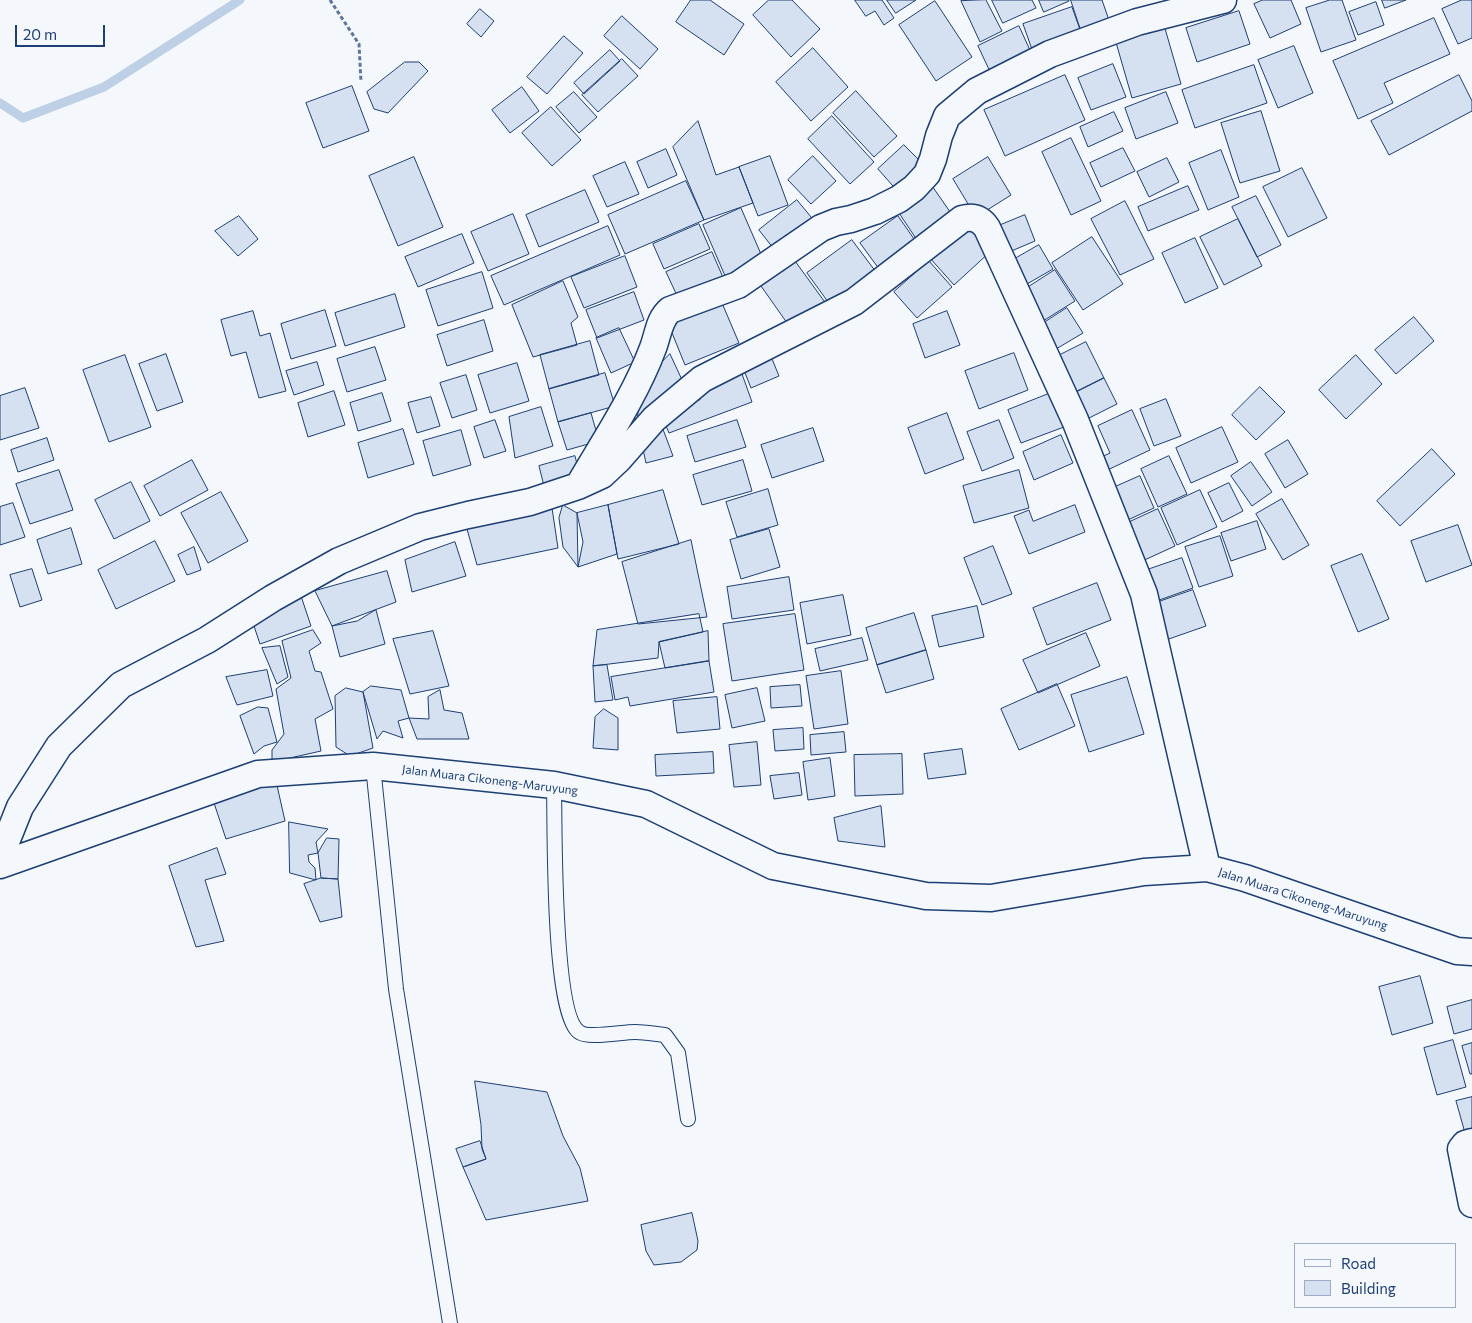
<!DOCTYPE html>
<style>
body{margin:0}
#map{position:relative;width:1472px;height:1323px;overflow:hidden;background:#f4f7fb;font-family:Commissioner,sans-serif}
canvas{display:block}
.legend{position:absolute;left:1294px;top:1243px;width:162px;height:65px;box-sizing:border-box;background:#f4f7fb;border:1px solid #9eadc5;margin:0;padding:6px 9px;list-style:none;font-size:15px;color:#1d3f73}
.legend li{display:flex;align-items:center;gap:10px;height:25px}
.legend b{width:25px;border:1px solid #9eadc5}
.scale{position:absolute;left:15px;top:25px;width:90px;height:22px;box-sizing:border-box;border:2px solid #1d3f73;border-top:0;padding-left:6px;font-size:15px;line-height:18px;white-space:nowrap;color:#1d3f73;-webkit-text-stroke:4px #f4f7fb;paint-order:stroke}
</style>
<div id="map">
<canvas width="1472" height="1323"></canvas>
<ul class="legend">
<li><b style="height:6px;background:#f4f7fb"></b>Road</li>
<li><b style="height:14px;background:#d5e0f0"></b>Building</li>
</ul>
<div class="scale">20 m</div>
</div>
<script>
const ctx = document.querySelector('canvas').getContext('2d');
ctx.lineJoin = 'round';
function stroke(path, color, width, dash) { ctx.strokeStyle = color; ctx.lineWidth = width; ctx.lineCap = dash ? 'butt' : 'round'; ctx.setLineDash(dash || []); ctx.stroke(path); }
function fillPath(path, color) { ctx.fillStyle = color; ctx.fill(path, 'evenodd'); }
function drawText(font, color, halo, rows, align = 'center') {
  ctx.font = font + ' Commissioner,sans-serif'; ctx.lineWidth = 4; ctx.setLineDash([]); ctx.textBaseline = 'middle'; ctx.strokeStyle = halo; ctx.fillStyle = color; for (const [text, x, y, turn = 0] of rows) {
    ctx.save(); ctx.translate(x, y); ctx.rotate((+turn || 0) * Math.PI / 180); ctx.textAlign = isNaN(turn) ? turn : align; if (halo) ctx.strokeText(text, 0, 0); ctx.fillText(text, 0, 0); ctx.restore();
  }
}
stroke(new Path2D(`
 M0,103L23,118L104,87L240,0`), '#bed0e5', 9);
const building = new Path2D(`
 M691,0H710L744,24L724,55L676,22Z
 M769,0H792L820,29L791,57L753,15Z
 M855,0H882L894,18L884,25L875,11L866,16Z
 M887,0H916L896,13Z
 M986,0L1002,31L980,42L961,1Z
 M992,0H1032L1036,8L1003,23Z
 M1039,0H1069V1L1044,12Z
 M1071,0H1102L1111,26L1083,36Z
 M1263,0H1291L1301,24L1270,38L1254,4Z
 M1330,0H1342L1356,40L1321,52L1306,8Z
 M1382,0H1406L1385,8Z
 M1462,0H1472V38L1458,44L1442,9Z
 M935,1L972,57L936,81L899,25Z
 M1376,2L1384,25L1358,35L1349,12Z
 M1072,7L1083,38L1034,55L1023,24Z
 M480,9L494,21L481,37L467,24Z
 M1239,11L1250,44L1197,62L1186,28Z
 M622,16L658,49L640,69L604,36Z
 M1434,18L1450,54L1384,83L1393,103L1358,119L1333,61Z
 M1164,25L1181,84L1132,98L1115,39Z
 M1019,26L1034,59L993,78L978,46Z
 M564,36L583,53L547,94L527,77Z
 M1294,46L1313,93L1278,108L1258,60Z
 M813,48L848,87L811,121L776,82Z
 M610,50L620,61L584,94L574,83Z
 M622,59L638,76L598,112L582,95Z
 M405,62H419L428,71L388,113L374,109L367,92Z
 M1113,64L1126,97L1091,110L1078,78Z
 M1254,65L1267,103L1195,128L1182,90Z
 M1065,75L1085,120L1005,156L984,110Z
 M1459,75L1472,101V111L1389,155L1371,121Z
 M352,86L369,131L323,148L306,103Z
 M522,87L539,111L510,133L492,110Z
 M856,91L897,136L874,157L833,113Z
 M574,92L597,117L579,133L556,107Z
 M1166,92L1178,123L1136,139L1125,108Z
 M551,107L581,140L552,166L522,133Z
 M1261,111L1280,171L1240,183L1221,123Z
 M1114,112L1123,131L1088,147L1080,127Z
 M832,116L874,162L850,184L808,139Z
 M698,121L716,175L739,167L753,203L704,220L673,147Z
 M1071,138L1101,201L1071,215L1042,152Z
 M904,145L927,168L900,194L878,169Z
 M1123,148L1135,171L1101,187L1090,163Z
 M666,149L677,175L648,188L637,162Z
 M1221,150L1239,197L1208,210L1189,163Z
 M770,156L788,205L758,216L739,167Z
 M813,156L836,181L811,204L788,180Z
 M414,157L443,227L398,246L369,176Z
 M988,157L1011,195L976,217L953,179Z
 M1167,158L1179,182L1149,197L1137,172Z
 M625,162L639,194L607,207L593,176Z
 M1302,168L1327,218L1288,237L1263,187Z
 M686,181L704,220L625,254L608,215Z
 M930,183L955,219L919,243L895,207Z
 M1188,186L1199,210L1148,231L1138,207Z
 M585,190L599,222L539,247L526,215Z
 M1256,196L1281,245L1257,257L1232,207Z
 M797,200L816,223L777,253L759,230Z
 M1125,201L1154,259L1120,275L1091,219Z
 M741,208L764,261L726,278L703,225Z
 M513,214L529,254L488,271L471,232Z
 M1025,215L1035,241L1002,255L991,229Z
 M239,216L258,239L238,256L215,231Z
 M898,216L919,246L882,273L860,243Z
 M1238,219L1262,266L1224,285L1200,237Z
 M699,224L710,249L664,269L653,244Z
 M966,224L991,251L954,285L929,257Z
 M608,226L620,255L504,305L491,276Z
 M462,234L474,263L418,287L405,257Z
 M1092,237L1123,284L1083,310L1052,263Z
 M1195,238L1218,288L1185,303L1162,253Z
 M852,240L876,272L831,306L807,273Z
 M1039,245L1053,269L1020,288L1006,264Z
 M712,252L725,282L680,302L666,272Z
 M625,256L637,287L584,308L571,277Z
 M795,261L827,305L792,330L761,286Z
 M929,261L952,287L917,318L894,292Z
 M1055,270L1075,301L1043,321L1024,290Z
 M482,272L493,308L438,326L426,290Z
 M563,281L578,317L571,323L577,345L533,357L512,305Z
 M634,292L644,320L597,338L586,310Z
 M395,294L405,327L345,346L335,313Z
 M719,296L739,343L685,365L666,318Z
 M1067,308L1083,333L1051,352L1036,328Z
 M325,310L336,346L291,359L281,324Z
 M253,311L260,336L270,333L286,391L259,398L246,352L231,356L221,320Z
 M947,311L960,345L925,358L913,324Z
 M1414,317L1434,341L1396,374L1375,350Z
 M484,320L493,351L447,366L437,335Z
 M619,328L635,362L611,373L596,338Z
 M590,341L599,375L549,389L540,355Z
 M1086,342L1104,378L1068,396L1050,360Z
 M375,347L386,380L347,392L337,359Z
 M768,349L779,376L751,388L740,360Z
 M1014,353L1028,390L979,409L965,371Z
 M166,354L183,402L157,411L139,364Z
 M670,354L690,397L637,422L641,384Z
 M125,355L151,427L109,442L83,370Z
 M1356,355L1382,384L1346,419L1319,390Z
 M317,362L324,385L294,395L286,371Z
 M517,363L529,401L490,413L478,375Z
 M605,373L615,406L558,422L549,389Z
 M742,374L752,402L669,433L661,414L690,397L700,400L697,391Z
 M466,375L477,410L452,418L440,383Z
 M1104,378L1117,404L1081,422L1068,396Z
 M1260,387L1285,412L1256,440L1232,415Z
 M25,388L39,428L0,440V396Z
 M334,391L345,425L308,437L298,403Z
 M382,393L391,421L358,431L350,403Z
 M1051,393L1064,427L1021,443L1008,410Z
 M431,397L440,426L417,433L408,403Z
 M1166,399L1181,436L1154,446L1140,409Z
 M541,407L553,446L515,458L509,417Z
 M1132,410L1150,450L1101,473L1095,460L1110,453L1098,426Z
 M591,413L599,441L567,450L558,422Z
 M947,413L964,459L925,474L908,428Z
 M658,416L673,456L646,463L637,422Z
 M495,420L506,451L484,458L474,427Z
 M737,420L746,447L695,462L687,436Z
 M999,420L1014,458L982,471L967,432Z
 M1222,427L1238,462L1191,483L1176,448Z
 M813,428L824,461L772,478L761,445Z
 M403,429L414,464L368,478L358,443Z
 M461,430L471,465L433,476L423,441Z
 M1061,435L1073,463L1034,480L1023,452Z
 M47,438L54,460L18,472L11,450Z
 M1288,440L1308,474L1285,488L1265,454Z
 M1432,449L1455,474L1400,526L1377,501Z
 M575,456L581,480L545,490L539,466Z
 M1169,456L1187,494L1158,507L1141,469Z
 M192,460L208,490L160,516L144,486Z
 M743,460L752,491L702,505L693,475Z
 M1251,462L1272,492L1252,506L1231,476Z
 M59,470L73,510L30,524L16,484Z
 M1019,470L1029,508L974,523L963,486Z
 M1140,476L1154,508L1121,523L1106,491Z
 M131,482L150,521L114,539L95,500Z
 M1229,483L1243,511L1222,522L1208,493Z
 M768,489L778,525L737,537L726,502Z
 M663,490L679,544L618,559L608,505Z
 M1200,490L1217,527L1177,545L1161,508Z
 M221,492L248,541L208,563L181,513Z
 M1282,499L1309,545L1283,560L1256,514Z
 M13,503L25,537L0,545V507Z
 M563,505L577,513L583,542L578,567L563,547L559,518Z
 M608,505L617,554L578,567L577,513Z
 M1075,505L1085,532L1029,554L1014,516L1029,510L1033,521Z
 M552,508L558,548L477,565L467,529Z
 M1158,509L1175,546L1138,563L1121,526Z
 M1257,521L1266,549L1231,561L1221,533Z
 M1458,525L1472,565L1426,582L1411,541Z
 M71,528L82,564L48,574L37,540Z
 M769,529L780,567L741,579L730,540Z
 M1220,536L1233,576L1199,587L1185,547Z
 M691,540L707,617L638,624L622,562Z
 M155,541L175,581L116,609L98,570Z
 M455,542L466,576L412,592L405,560Z
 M993,546L1012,594L982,605L964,558Z
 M194,547L201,570L187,575L178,555Z
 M1362,554L1389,619L1358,632L1331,566Z
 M1182,558L1193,588L1151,603L1141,572Z
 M32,569L42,600L20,607L10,575Z
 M387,571L396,602L332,626L315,591Z
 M789,577L794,610L732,619L727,587Z
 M1097,583L1111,620L1047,645L1033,608Z
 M1193,590L1206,626L1163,641L1150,605Z
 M300,593L311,626L260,644L251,617Z
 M843,595L851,635L807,644L800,603Z
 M977,606L984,637L939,647L932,616Z
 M376,610L385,644L340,657L332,626L357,621Z
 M914,613L926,650L877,665L866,628Z
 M699,614L703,632L659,642L658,658L593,666L597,630Z
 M795,614L804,670L732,681L723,624Z
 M313,630L321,643L309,651L315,671L321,672L333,709L315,719L321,751L272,762V750L284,734L276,689L291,678L282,641Z
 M433,631L449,686L410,694L393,639Z
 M708,631L709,661L665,668L659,642Z
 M1086,633L1100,666L1038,693L1023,660Z
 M862,638L868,660L820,671L815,649Z
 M280,646L288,677L277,684L262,648Z
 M926,650L934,679L886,693L877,665Z
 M709,661L714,692L630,706L628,697L615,700L611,677Z
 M607,665L613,700L595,702L593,666Z
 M267,670L273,696L237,705L226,677Z
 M841,671L848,724L814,729L806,676Z
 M1127,677L1144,734L1089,752L1071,695Z
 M1057,684L1075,726L1019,750L1001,709Z
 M800,685L802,706L771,708L770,687Z
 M371,686L401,690L409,718L398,721L403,738L383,731L377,739L363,692Z
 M346,688L363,692L373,748L350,756L336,747L335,696Z
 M757,688L765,721L732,728L725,695Z
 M440,690L444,710L462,713L469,739H417L409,718L429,719L428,697Z
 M717,697L720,729L677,733L673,701Z
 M258,707L268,708L277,742L264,746L254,754L240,716Z
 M604,709L618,718V750L593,748L595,717Z
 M803,728L804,749L775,751L773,730Z
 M844,732L846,752L811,755L810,735Z
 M757,742L761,785L734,787L729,745Z
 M962,749L966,774L928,779L924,754Z
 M713,752L714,773L656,776L655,755Z
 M902,754L903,794L855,796L854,755Z
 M830,758L835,796L808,800L803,762Z
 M799,773L802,795L774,799L770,776Z
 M276,781L285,821L226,839L214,803Z
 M881,806L885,847L838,841L834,818Z
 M289,822L328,829L316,842L318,853L308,855L309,862L315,868L316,880L290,873Z
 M327,838L339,839L338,879L321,878L318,853Z
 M217,848L226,874L205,880L224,941L196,947L169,866Z
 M321,878L338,879L342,917L320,922L304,884Z
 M1420,976L1433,1023L1392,1035L1379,987Z
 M1472,1000V1029L1454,1034L1447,1007Z
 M1453,1040L1466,1087L1437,1095L1424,1048Z
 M1472,1043V1074H1470L1462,1046Z
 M475,1081L547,1092L563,1136L580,1168L588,1201L486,1220L463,1167L486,1159L482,1149L481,1125Z
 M1472,1097V1132L1465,1133L1456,1101Z
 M480,1141L486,1159L463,1167L456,1149Z
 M692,1213L698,1241L697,1250L681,1262L654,1265L646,1251L641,1225Z`);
fillPath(building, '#d5e0f0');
stroke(building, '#1d3f73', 1);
const service = new Path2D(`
 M373,766L396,989L450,1323
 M554,785C555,825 552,1013 579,1032C588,1039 622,1032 635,1032C645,1032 655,1034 665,1035L678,1053L688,1119`);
const minor = new Path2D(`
 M579,485C604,442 635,396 653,348C658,335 659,319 670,310L738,285L821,228L836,222L851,219L875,211L899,199L914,188L927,174L933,159L939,136L947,116L977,91L1050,54L1137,22L1223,0
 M0,857L20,807L59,746L121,685L207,640L273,598L339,561L420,527L468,515L530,502L578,486L602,475L619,459L654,419L702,379L854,302L962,219C973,216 981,219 987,228L1075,420L1144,594L1207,868
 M0,865L258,774L373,766L554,785L646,804L773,866L926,896L991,898L1144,872L1207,868L1245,878L1457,951L1472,952
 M1472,1142L1465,1144L1461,1149L1472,1204`);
stroke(service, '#1d3f73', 16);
stroke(minor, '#1d3f73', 29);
stroke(new Path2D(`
 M330,0L359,44L361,82`), '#5e769c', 3, [4, 2.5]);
stroke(service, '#f4f7fb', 14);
stroke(minor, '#f4f7fb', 26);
drawText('12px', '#1d3f73', '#f4f7fb', [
 ["Jalan Muara Cikoneng-Maruyung",490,780,7],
 ["Jalan Muara Cikoneng-Maruyung",1303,899,18]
]);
</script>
